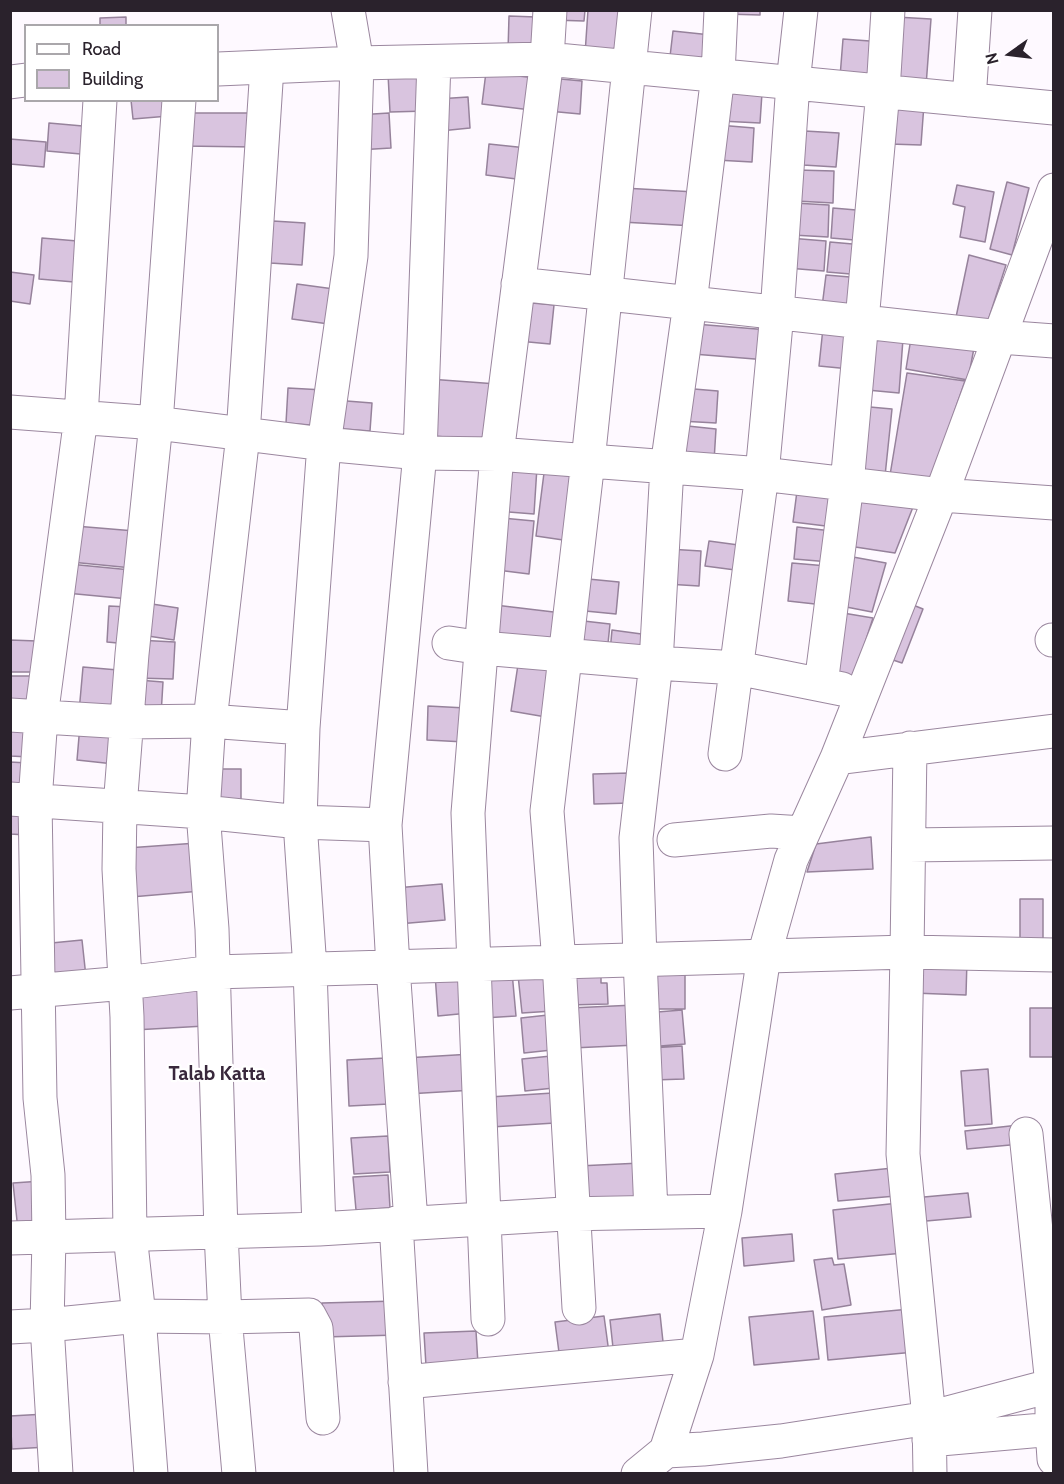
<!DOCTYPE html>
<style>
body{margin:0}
#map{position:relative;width:1064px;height:1484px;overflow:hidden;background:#fef9ff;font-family:Cabin,sans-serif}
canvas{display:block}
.frame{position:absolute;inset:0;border:12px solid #2a222c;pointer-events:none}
.legend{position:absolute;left:24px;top:24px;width:195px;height:78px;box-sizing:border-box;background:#fff;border:2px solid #aaa7ab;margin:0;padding:8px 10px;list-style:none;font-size:18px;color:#2a222c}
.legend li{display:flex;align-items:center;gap:12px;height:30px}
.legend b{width:30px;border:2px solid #aaa7ab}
.north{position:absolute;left:980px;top:24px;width:60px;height:60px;-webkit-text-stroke:4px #fff;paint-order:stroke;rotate:256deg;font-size:16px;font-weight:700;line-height:24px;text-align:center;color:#2a222c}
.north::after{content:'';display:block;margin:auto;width:21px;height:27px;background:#2a222c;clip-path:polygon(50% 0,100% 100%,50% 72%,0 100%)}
</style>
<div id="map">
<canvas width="1064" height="1484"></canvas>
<div class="frame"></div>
<ul class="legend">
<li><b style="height:8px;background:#fff"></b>Road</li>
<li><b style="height:16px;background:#d9c4df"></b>Building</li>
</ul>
<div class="north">N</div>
</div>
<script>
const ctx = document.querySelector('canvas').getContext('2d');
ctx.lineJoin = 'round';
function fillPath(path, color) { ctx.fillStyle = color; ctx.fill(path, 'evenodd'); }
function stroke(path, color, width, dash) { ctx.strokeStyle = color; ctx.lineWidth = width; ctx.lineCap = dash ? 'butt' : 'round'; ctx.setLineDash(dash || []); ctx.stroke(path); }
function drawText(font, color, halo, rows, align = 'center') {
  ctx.font = font + ' Cabin,sans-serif'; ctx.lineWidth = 4.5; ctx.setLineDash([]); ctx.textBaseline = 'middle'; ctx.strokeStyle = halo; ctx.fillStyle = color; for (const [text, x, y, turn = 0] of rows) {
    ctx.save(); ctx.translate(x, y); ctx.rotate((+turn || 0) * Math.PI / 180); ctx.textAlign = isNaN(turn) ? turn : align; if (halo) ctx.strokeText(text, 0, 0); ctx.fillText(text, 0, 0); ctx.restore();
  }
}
const building = new Path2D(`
 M553,10H585L584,21L552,20Z
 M588,10H623L619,57L585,54Z
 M725,10H760V15L725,14Z
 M509,16L536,17L535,52L508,51Z
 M126,17V26H100V18Z
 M896,17L931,19L926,86L891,84Z
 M673,31L711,35L707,69L669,65Z
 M843,39L883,42L880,80L840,77Z
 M425,72L427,111L390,112L388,74Z
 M486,72L535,78L531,110L482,104Z
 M550,78L582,81L580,114L548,111Z
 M722,91L762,93L760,123L720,121Z
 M468,97L470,128L440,131L437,99Z
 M131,100H167L169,116L133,119Z
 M891,102L924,104L921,145L889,144Z
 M182,113H255V147L182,146Z
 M389,113L391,148L358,150L357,115Z
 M49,123L94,127L92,155L47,151Z
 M718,125L754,128L752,162L716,160Z
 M805,131L839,133L836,167L803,165Z
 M10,139L46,142L44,167L10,164Z
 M489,144L527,148L524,180L486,175Z
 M797,170L834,171L833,203L796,201Z
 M1007,182L1029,188L1012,255L990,249Z
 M957,185L994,192L985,242L960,237L965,207L953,204Z
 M623,188L696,192L695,226L621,222Z
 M794,203L829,205L828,237L792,235Z
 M833,208L868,211L866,241L831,238Z
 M273,221L305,223L302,265L270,263Z
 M42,238L89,242L86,283L39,279Z
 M789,238L826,241L824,271L787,268Z
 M830,242L864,245L862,275L827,272Z
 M969,255L1006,265L986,327L955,322Z
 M10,272L34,275L30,304L10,301Z
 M826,275L862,278L860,310L822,307Z
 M297,284L334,289L329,324L292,319Z
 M521,302L554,305L550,344L518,341Z
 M695,324L769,330L767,360L693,354Z
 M823,328L854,332L850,369L819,366Z
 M872,336L903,339L899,393L867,390Z
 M911,338L974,348L968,380L906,369Z
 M907,373L965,381L930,482L890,475Z
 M429,379L497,384L494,442L425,435Z
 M288,388L324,390L322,426L286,423Z
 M682,388L718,391L716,423L680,421Z
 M334,400L372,403L370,431L332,428Z
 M859,406L892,409L885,476L852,472Z
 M678,425L716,429L714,461L675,457Z
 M500,464L537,467L534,514L496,511Z
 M544,473L578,477L570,541L536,536Z
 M797,491L837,496L834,527L793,522Z
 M852,496L913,507L895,553L842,545Z
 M502,518L534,521L529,574L497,570Z
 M75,526L135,531L132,568L71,562Z
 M797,527L832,531L830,562L794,559Z
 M709,541L746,546L743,571L705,566Z
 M668,549L701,551L699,586L666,584Z
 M842,555L886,563L872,612L836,605Z
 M792,563L827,566L824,605L788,601Z
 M69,564L131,570L129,599L66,593Z
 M578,578L619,582L616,614L575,610Z
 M139,602L178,608L174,640L135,634Z
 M908,603L923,609L902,663L887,658Z
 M495,605L562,613L559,646L491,638Z
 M109,606L129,607L128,644L107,642Z
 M837,612L873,618L854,677L831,673Z
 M575,620L610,624L607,653L572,649Z
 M612,630L649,635L646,657L610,652Z
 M10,640L37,641L36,672H10Z
 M137,640L175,642L173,679L136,678Z
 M519,658L554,664L546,717L511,711Z
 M83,667L118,670L115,715L79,712Z
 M10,676H31V709H10Z
 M138,680L163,682L161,715L136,713Z
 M428,706L466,708L465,742L427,740Z
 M10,723L32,725L30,757L10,756Z
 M80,725L117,728L114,764L77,760Z
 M10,762L28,763L26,798L10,797Z
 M207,769H241V809L206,808Z
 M630,773L631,803L594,804L593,774Z
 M10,802L28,803L27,835L10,834Z
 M871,837L873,869L807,872L816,844Z
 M197,843L201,891L131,897L127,848Z
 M442,884L445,920L398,924L395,888Z
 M1020,899H1043V944H1020Z
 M82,940L86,977L44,980L41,944Z
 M914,959L967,960L966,995L913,993Z
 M648,965H685V1009H648Z
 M601,966V983H607L608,1004L568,1005L566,967Z
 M465,972L469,1013L438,1016L435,974Z
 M512,972L516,1016L483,1018L479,975Z
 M550,973L553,1011L522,1013L518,975Z
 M202,983L205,1026L134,1030L131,987Z
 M635,1005L637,1045L572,1048L570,1008Z
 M1030,1008H1054V1057H1030Z
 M682,1010L685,1044L648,1047L645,1013Z
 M548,1015L552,1050L524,1053L521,1018Z
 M682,1046L684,1079L653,1080L651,1048Z
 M472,1054L474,1090L407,1094L405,1058Z
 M551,1056L554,1088L525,1091L522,1059Z
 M386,1058L389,1104L349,1106L347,1060Z
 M988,1069L992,1124L965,1126L961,1071Z
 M553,1093L555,1123L491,1127L489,1097Z
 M1019,1125L1021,1144L967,1149L965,1131Z
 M388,1136L390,1172L354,1174L351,1138Z
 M641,1163L642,1197L579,1199L578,1166Z
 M893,1168L896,1196L838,1201L835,1174Z
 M388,1175L390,1208L356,1210L353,1177Z
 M42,1181L46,1227L18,1230L13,1183Z
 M968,1193L971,1217L915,1222L913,1198Z
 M899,1203L904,1253L838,1259L833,1210Z
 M792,1234L794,1261L744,1266L742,1238Z
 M832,1258L834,1265L844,1264L851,1305L822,1310L814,1260Z
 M396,1301L398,1335L323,1337L322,1303Z
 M910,1309L915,1352L828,1360L824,1317Z
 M813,1311L819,1359L754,1365L749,1317Z
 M660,1314L664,1351L614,1357L610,1320Z
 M604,1316L609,1353L560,1360L555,1322Z
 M476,1331L478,1364L426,1366L424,1333Z
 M46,1414L48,1447L12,1449L10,1416Z`);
fillPath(building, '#d9c4df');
stroke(building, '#96829b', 1.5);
const minor = new Path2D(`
 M218,69L357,63L547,59L1054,108
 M10,82L26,80
 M100,100L81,417L41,717L35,801L40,1098L48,1175L49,1238L47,1325L139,1316L151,1474
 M179,100L156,423L132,654L120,807L119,869L127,1017L130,1235L139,1316L225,1317L309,1315L316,1328L323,1418
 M969,100L975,10
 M518,284L1000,337L1054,341
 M10,412L156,423L324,444L420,453L497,454L762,474L941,495L1054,503
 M1052,640H1054
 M449,643L482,648L656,663L737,668L842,689
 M821,684L847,484L883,91L888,10
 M10,715L126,722L209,721L303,728
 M910,748L907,952L1054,955
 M725,754L762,474L777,313L793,83L801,10
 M837,758L1054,731
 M10,799L203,812L300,822L385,825
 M674,840L771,831L803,833
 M909,845L1054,843
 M10,993L125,983L214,972L907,952L903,1154L929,1418L930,1474
 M1026,1134L1052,1385V1429L1054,1459
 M651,1212L640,959L636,838L656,663L667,467L690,303L718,75L721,10
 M411,1222L393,967L385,825L420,453L434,62
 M396,1223L411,1474
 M319,1229L310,969L300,822L303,728L324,444L351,256L357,63L348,10
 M10,1238L319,1229L564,1214L725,1211
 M579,1308L559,962L547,811L588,461L635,10
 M488,1319L468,813L497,454L547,59L550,10
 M10,1327L47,1325L56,1474
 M405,1382L697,1355
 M929,1440L1054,1429
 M666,1451L703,1449L781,1441L929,1418L1054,1385
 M239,1474L225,1317L221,1232L212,929L203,812L209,721L211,712L243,435L267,67
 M638,1474L666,1451L697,1355L725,1211L764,956L791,860L837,758L941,495L1054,190`);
stroke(minor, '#9b879f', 35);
stroke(minor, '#fff', 33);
drawText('bold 20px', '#39283c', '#fff', [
 ["Talab Katta",217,1074]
]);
</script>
